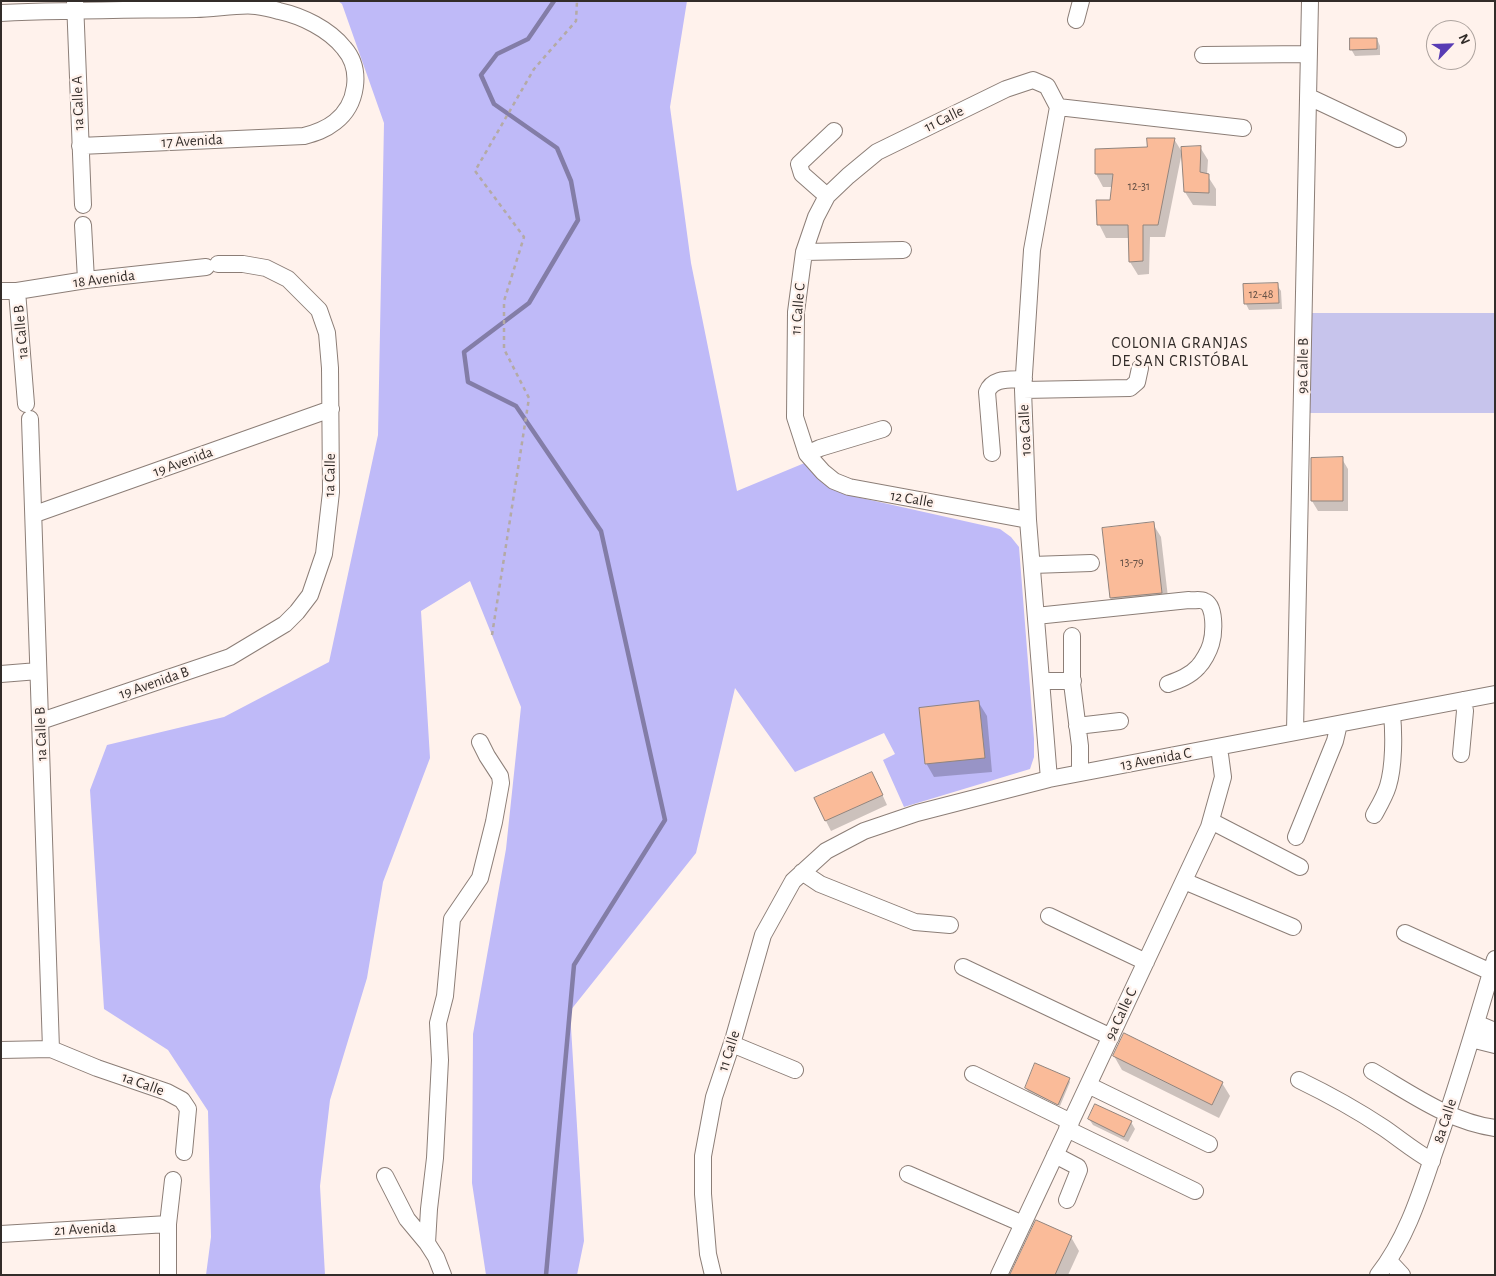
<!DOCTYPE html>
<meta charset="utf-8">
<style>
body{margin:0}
#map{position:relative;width:1496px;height:1276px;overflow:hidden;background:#fff2ec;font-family:"Alegreya Sans",sans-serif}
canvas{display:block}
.frame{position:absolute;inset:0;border:2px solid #322c29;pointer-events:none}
.north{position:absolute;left:1426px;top:20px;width:50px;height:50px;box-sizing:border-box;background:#fff2ec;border:1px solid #ada39e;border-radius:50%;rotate:66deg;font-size:14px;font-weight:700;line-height:20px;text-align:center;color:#322c29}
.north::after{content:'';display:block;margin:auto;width:18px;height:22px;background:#583cb4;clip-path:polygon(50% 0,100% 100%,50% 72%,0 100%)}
</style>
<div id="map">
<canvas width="1496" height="1276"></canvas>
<div class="frame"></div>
<div class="north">N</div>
</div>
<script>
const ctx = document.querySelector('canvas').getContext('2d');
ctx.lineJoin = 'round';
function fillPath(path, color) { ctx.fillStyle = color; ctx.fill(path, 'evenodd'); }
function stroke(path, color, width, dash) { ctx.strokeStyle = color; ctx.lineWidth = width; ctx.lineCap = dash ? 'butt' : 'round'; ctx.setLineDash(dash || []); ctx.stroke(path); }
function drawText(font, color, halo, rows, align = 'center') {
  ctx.font = font + ' "Alegreya Sans",sans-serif'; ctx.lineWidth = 4.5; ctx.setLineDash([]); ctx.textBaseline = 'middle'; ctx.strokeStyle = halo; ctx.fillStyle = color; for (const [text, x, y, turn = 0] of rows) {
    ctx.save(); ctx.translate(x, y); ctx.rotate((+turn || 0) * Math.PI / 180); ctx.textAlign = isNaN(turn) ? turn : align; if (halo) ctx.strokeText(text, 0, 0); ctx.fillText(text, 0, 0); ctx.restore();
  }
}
fillPath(new Path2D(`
 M1308,313H1495V413H1309Z`), '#c7c4ec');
fillPath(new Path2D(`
 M338,1H687L670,107L691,263L737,491L807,462L848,495L1000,529L1011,537L1019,547L1034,739V757L1030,769L904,807L883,760L895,754L884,733L795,772L735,688L696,853L570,1011L584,1241L577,1275H486L472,1183L473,1034L506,849L521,707L470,581L421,611L430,758L383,882L367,978L330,1100L320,1186L325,1275H206L211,1237L208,1111L168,1050L104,1009L90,790L107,745L224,717L329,662L378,435L384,123L342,4Z`), '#bfbaf8');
fillPath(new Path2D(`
 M1377,39L1380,46V55L1355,56L1351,49Z
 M1174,139L1182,152L1165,237H1150L1149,274L1138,275L1130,262V238H1106L1099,224L1111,201L1113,187H1103L1096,174L1148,149Z
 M1200,147L1208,160L1207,175L1216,189V206L1193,205L1185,192Z
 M1277,285L1281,291L1282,309L1249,310L1246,304L1245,286Z
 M1312,459H1342L1348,469V511H1318L1312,501Z
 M1153,524L1161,537L1169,606L1119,611L1111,598Z
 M979,703L987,716L992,772L934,777L926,763Z
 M877,783L887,805L831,831L826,821Z
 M1114,1056L1222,1083L1230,1096L1219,1118L1122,1070Z
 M1069,1079L1070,1082L1060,1106L1028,1091L1026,1088Z
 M1089,1119L1131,1122L1135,1129L1128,1142L1093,1125Z
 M1071,1237L1079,1251L1068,1275H1012Z`), '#0003');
stroke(new Path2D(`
 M546,1275L574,965L665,820L601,531L516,406L468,382L464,352L529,303L578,220L571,181L557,148L494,104L481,75L497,54L528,39L554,1`), '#837da7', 4.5);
const building = new Path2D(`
 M1350,38H1377V49L1350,50Z
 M1147,138H1175L1158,225H1143V261L1129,262L1128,225H1097L1096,200H1110L1113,174H1095V149L1147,147Z
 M1201,146L1200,172L1209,174V193L1184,192L1181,147Z
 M1278,283L1279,303L1244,304L1243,284Z
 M1343,457V501H1311V458Z
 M1154,522L1162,593L1110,598L1102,528Z
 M979,701L985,758L925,764L919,708Z
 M872,772L883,795L825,821L814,798Z
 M1124,1033L1223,1082L1212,1105L1113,1056Z
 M1035,1063L1070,1078L1058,1105L1025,1088Z
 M1095,1104L1132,1121L1124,1137L1088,1119Z
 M1036,1220L1072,1236L1055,1275H1010Z`);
fillPath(building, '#fabb99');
stroke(building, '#92847d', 1);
const minor = new Path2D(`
 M75,1L83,205
 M1,13C66,10 131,10 196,9C214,9 239,4 256,6C264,7 272,9 279,11C302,16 329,29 344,48C363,70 357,105 335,122C325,130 315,133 304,136L80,146
 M1076,20L1081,1
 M1203,55L1309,54
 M1309,97L1398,139
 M1058,107L1243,128
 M827,196L802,174L799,164L834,131
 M83,225L86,280
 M804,252L903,250
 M1,291H17L86,280L206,267
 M17,291L26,404
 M1023,390L1130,388L1137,382L1140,368
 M30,419L51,1049
 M992,453L987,392C993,377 1010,380 1024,379
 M807,454L820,448L883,429
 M35,514L331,409
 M1028,520L849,487L834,481L823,472L807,454L795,417L796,312L804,252L816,217L827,196L848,176L877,152L1006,89L1033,80L1047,86L1058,107L1032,250L1023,390L1028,520L1049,779
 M1032,565L1091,563
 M1036,616L1189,600C1193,601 1200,599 1204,601C1216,605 1214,634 1211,644C1209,651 1203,662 1198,667C1190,676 1179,680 1168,684
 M1072,636V683L1080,746V773
 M1,674L38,671
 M1041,681H1073
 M41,721L230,657L285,624L297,612L310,595L324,554L331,492L330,368L327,333L319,310L288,279L266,268L243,264H218
 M1077,726L1120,721
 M1295,731L1310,1
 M1461,754L1465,711L1463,700
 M1374,815C1379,806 1385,796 1388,786C1394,766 1394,735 1392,714
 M1211,821L1300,867
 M1296,837L1335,741L1339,724
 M802,872L820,884L915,922L950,925
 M1184,881L1293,927
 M1049,916L1146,962
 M1405,933L1491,972
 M963,967L1111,1037
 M1476,1023L1495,1031
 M1471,1039L1495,1045
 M732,1044L795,1070
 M1,1050L51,1049L97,1068L167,1092L182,1100L188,1109L184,1152
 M1372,1071C1410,1093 1450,1122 1495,1128
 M973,1074L1071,1122
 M1299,1080C1328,1094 1357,1110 1384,1128C1400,1139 1414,1151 1432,1161
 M1088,1085L1209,1144
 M1067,1129L1195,1191
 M1055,1155L1078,1167L1079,1170L1067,1200
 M908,1174L1023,1224
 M385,1176L407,1219L427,1243L436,1257L443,1275
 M1,1234L168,1224
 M427,1243L429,1209L435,1158L440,1060L438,1023L445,996L452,919L480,878L494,822L501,783L500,776L487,756L480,742
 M1389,1261L1402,1275
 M168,1275V1224L173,1180
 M713,1275L708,1254L703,1194V1156L714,1097L734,1037L763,935L793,881L826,851L864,831L917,813L1049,779L1495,694
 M999,1275L1209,827L1223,777L1219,747
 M1378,1275C1404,1242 1418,1201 1431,1162C1455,1095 1475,1027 1495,959`);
stroke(minor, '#8c7e77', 18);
stroke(new Path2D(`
 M492,635L529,398L504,349V301L524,237L475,171L534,69L576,21L577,1`), '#b4aaa5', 2.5, [4, 4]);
stroke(minor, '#fff', 16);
drawText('12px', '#645045', null, [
 ["12-31",1139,186],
 ["12-48",1261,294],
 ["13-79",1132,562]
]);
drawText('15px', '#322c29', '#fff2ec', [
 ["1a Calle A",78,103,-92],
 ["11 Calle",944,119,-26],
 ["17 Avenida",192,141,-3],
 ["18 Avenida",104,279,-7],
 ["11 Calle C",798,309,-85],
 ["1a Calle B",21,332,-95],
 ["9a Calle B",1303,366,-89],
 ["10a Calle",1025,430,-93],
 ["19 Avenida",183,462,-20],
 ["1a Calle",330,475,-89],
 ["12 Calle",912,499,10],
 ["19 Avenida B",154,683,-19],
 ["1a Calle B",41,734,-92],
 ["13 Avenida C",1156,759,-10],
 ["9a Calle C",1121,1014,-65],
 ["11 Calle",729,1051,-72],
 ["1a Calle",143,1084,20],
 ["8a Calle",1445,1121,-72],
 ["21 Avenida",85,1229,-3]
]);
ctx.letterSpacing = '1px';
drawText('16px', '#322c29', '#fff2ec', [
 ["COLONIA GRANJAS",1180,343],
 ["DE SAN CRISTÓBAL",1180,361]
]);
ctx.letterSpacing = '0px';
</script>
